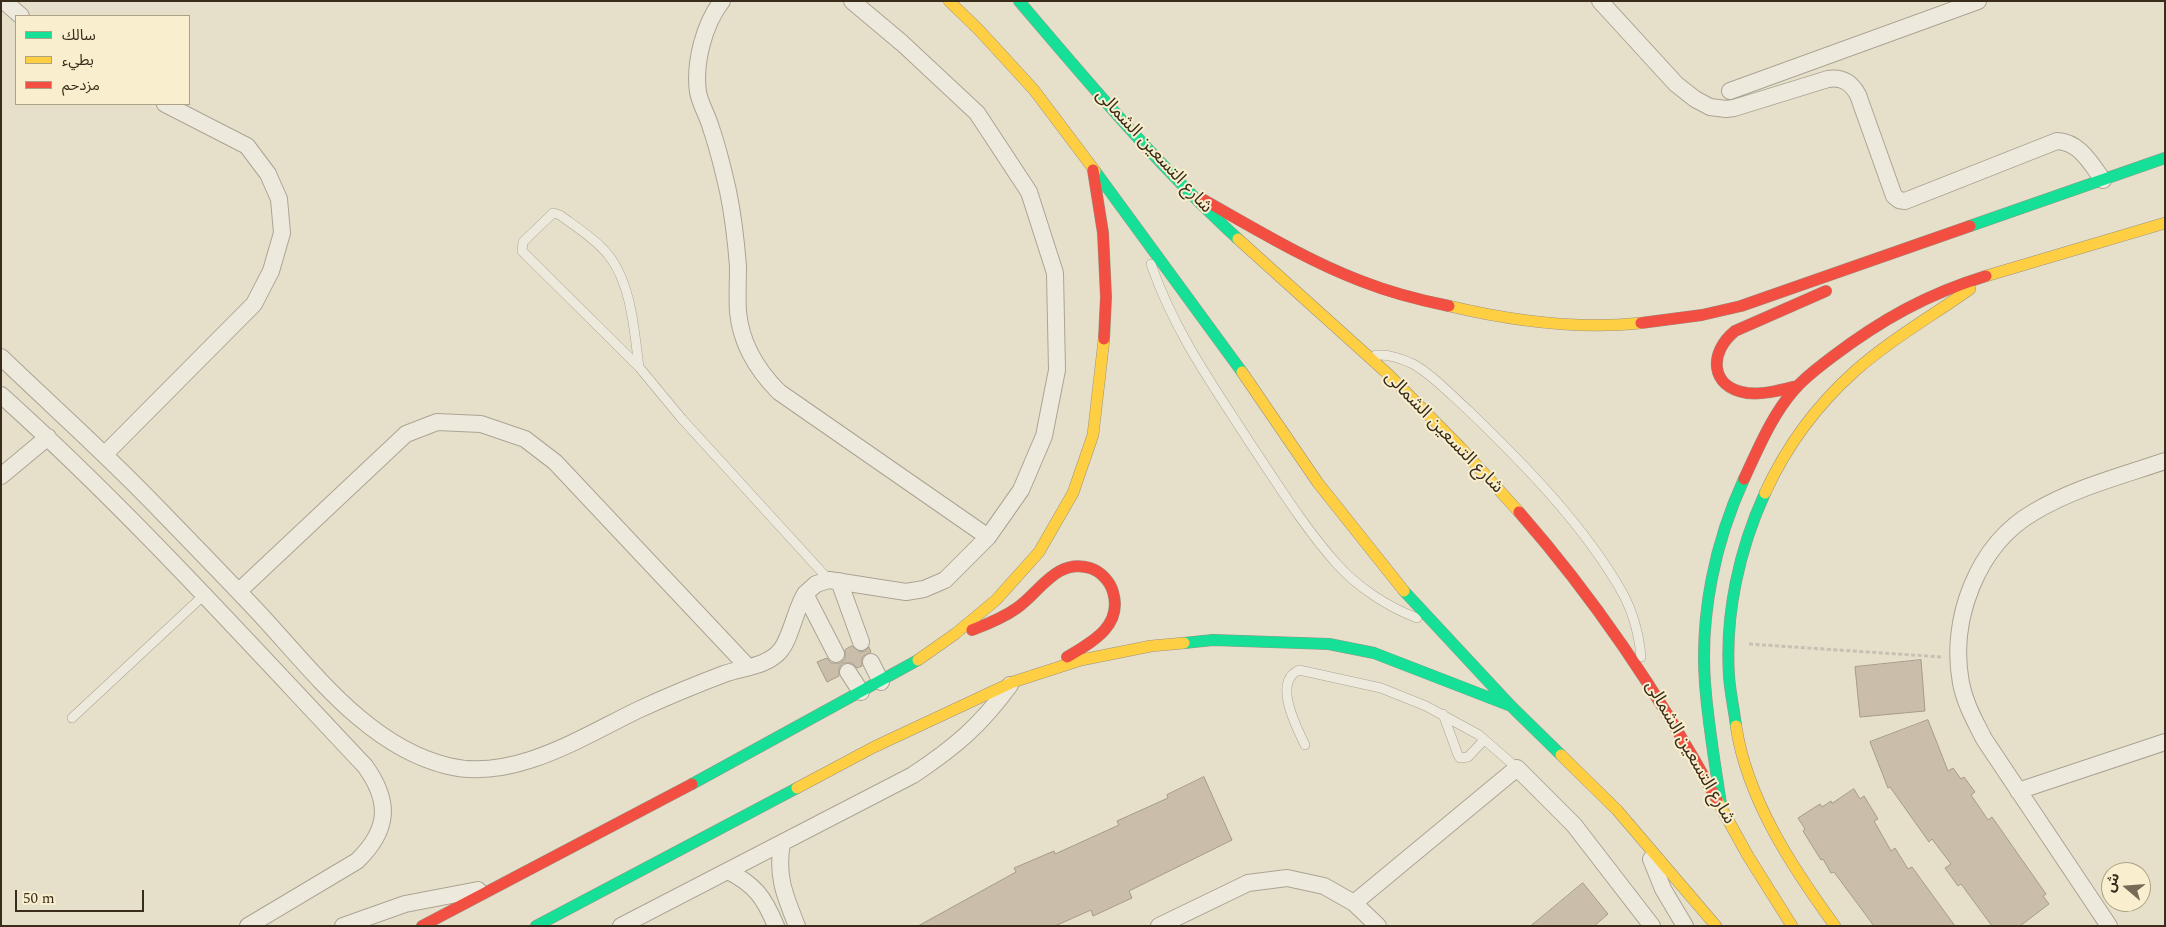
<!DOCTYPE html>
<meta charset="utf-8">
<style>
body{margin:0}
#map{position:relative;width:2166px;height:927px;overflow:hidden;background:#e6e0ca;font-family:Spectral,"Noto Sans Arabic",serif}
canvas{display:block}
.frame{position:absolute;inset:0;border:2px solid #3a2c1b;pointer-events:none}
.legend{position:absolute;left:15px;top:15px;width:175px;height:90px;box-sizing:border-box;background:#f9efce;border:1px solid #ada186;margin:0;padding:6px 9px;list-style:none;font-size:15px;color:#3a2c1b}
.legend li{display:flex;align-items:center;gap:10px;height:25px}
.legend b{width:25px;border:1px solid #ada186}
.north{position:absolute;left:2101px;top:862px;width:50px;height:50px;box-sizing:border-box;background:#f9efce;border:1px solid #ada186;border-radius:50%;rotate:288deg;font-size:14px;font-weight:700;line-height:20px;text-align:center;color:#3a2c1b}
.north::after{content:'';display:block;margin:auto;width:18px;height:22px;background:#766b58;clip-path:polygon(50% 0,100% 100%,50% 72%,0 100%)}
.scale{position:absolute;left:15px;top:890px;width:129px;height:22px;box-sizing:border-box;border:2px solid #3a2c1b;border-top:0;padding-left:6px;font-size:15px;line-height:18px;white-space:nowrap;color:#3a2c1b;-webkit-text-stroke:4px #f9efce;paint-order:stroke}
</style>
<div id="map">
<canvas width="2166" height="927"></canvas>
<div class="frame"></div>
<ul class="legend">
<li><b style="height:6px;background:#16e098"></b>سالك</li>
<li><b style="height:6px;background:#ffcf43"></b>بطيء</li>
<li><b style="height:6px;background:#f24e42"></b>مزدحم</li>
</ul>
<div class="north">ش</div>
<div class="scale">50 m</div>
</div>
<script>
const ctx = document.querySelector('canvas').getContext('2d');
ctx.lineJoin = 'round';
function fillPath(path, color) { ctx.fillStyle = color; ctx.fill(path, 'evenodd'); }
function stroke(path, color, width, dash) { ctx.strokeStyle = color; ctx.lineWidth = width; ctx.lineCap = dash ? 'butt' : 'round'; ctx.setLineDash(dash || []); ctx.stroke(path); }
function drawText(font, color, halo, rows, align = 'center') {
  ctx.font = font + ' Spectral,"Noto Sans Arabic",serif'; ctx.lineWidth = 4; ctx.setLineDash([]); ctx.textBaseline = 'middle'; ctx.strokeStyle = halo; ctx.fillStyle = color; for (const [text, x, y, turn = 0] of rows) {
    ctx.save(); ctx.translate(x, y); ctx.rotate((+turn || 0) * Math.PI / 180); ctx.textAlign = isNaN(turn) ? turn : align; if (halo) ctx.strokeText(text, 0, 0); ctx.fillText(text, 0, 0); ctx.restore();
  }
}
const building = new Path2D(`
 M852,646L860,652L865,651L869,647L871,652L862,657V666L857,668L852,663H843L839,668V676L827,682L817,662L827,658L831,663H840L845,659V650Z
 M1921,660L1925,711L1860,717L1855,667Z
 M1928,720L1948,771L1953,768L1961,779L1964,777L1975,792L1971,795L1988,820L1992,817L2046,894L2043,896L2049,904L2020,926H1992L1961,884L1958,886L1945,868L1951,864L1932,839L1929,842L1890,787L1888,788L1870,742Z
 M1204,777L1232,840L1129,891L1132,898L1093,916L1091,910L1055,926H918L1016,872L1014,868L1054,851L1055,854L1119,825L1117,821L1168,798L1167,795Z
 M1854,789L1860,799L1864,796L1878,819L1874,821L1891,851L1895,848L1908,869L1912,867L1955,926H1874L1834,872L1831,873L1823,859L1821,860L1803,831L1805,829L1798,818L1820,804L1822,807L1831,801L1832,803Z
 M1583,883L1608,914L1594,926H1531Z`);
fillPath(building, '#cabdaa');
stroke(building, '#a69b89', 1);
const lane = new Path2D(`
 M553,213L560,215C576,227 597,240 610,257C632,287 634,331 639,367L522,251L523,242Z
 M1151,264C1174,331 1212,384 1250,443C1277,483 1304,527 1336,563C1357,587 1388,607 1417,618
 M1376,355C1390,354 1401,358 1413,364C1433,375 1451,395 1468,410C1523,463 1584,525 1622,592C1633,612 1639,634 1641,657
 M639,367L682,419L829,580
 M1443,714L1458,755L1460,758L1468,757L1484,740
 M72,718L204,595
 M1305,745C1297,728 1272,682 1299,670L1381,688L1426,706L1479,735L1517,768`);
const street = new Path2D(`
 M4,1L21,16
 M722,1C704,24 694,63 698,92C700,104 708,116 711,128C718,148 723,169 728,191C733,215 736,241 738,266C738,281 737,297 738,312C741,343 757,370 779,392L988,537
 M1600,1L1676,84L1695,99L1710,107L1726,109L1734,108L1828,79C1842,77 1851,82 1858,95L1894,196L1899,200L1905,201L2057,141C2080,142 2091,164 2103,180
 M1730,91L1978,1
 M1,357C52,406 105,453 154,504C189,540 224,576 258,612C312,670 368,747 448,766C513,782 582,737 638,710C666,697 695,685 724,674C743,667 766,667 780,651C791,638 795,610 805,594L816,584L829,580L906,592L924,589L945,580L988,537L1021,490L1044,436L1057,370L1055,273L1029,192L977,113L902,43L852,1
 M1,395C130,511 246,640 365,766C391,802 389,830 357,861L248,926
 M105,454L254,304L271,271L282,233L279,199L268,174L247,146L165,104
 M1,476L48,437
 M839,581L861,642
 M239,591L406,434L437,422L481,424L525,439L555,462L748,667
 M805,594L836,654
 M871,662L881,682
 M848,672L861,692
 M2018,791L2165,742
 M782,843C776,876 785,896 797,926
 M1651,859L1663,889L1685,926
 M728,871C755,885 764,897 776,926
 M1354,903L1517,768L1574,825L1652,926
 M343,926L405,904L478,890
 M621,926L913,775C955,747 980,726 1010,685
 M1159,926L1248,883L1287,878L1324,886L1354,903L1378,926
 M2109,926L1984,739C1975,721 1965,704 1961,683C1949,620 1977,545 2034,512C2074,488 2121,476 2165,461`);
const fast = new Path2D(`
 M1019,1C1089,83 1158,166 1238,239
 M1095,171L1242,372
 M1970,226L2165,158
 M1404,591L1511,706L1561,755
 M1184,643L1213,640L1329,644L1374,653L1511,706
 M1736,726C1734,709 1730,692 1729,676C1725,614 1739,550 1765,493
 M692,784L918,660
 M1721,804C1715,764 1708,724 1705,683C1700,614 1715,542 1744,479
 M536,926L797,788`);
const slow = new Path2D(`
 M949,1L979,30L1034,90L1095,171
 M1238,239L1389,375L1460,447L1519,512
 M1986,276L2165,223
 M1449,306C1512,321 1576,330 1641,323
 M1242,372L1318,483L1404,591
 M1765,493C1786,447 1817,405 1855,371C1890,340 1932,316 1970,289
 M918,660L955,634L996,600L1039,552L1073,493L1093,435L1104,339
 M1736,726C1747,799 1792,867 1835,926
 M1561,755L1617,810L1716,926
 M797,788L874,747L1013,682L1081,660L1151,646L1184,643
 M1717,800L1748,856L1792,926`);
const jam = new Path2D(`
 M1093,170L1103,233L1106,297L1104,339
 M1202,199C1254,228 1306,260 1361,281C1389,292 1419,300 1449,306
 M1641,323L1702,315L1741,306L1970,226
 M1797,386C1781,390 1764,395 1747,393C1709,387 1709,352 1735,331L1826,291
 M1744,479C1758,449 1772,415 1794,390C1805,377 1818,368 1832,357C1881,320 1927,294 1986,276
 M1519,512C1597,601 1661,697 1717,800
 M972,630C988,624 1003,618 1017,608C1040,592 1056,558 1090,568C1100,571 1110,581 1113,592C1123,626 1092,642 1067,657
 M422,926L692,784`);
stroke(lane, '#aba494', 10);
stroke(street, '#aba494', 18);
stroke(fast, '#9a9384', 12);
stroke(slow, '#9a9384', 12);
stroke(jam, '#9a9384', 12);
stroke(new Path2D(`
 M1749,644L1942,657`), '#c6c1b4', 3, [4, 2.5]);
stroke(lane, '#eee9dd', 9);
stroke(street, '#eee9dd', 16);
stroke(fast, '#16e098', 11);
stroke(slow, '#ffcf43', 11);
stroke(jam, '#f24e42', 11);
drawText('18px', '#3a2c1b', '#f9efce', [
 ["شارع التسعين الشمالى",1153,152,47],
 ["شارع التسعين الشمالى",1443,433,46],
 ["شارع التسعين الشمالى",1689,753,60]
]);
</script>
